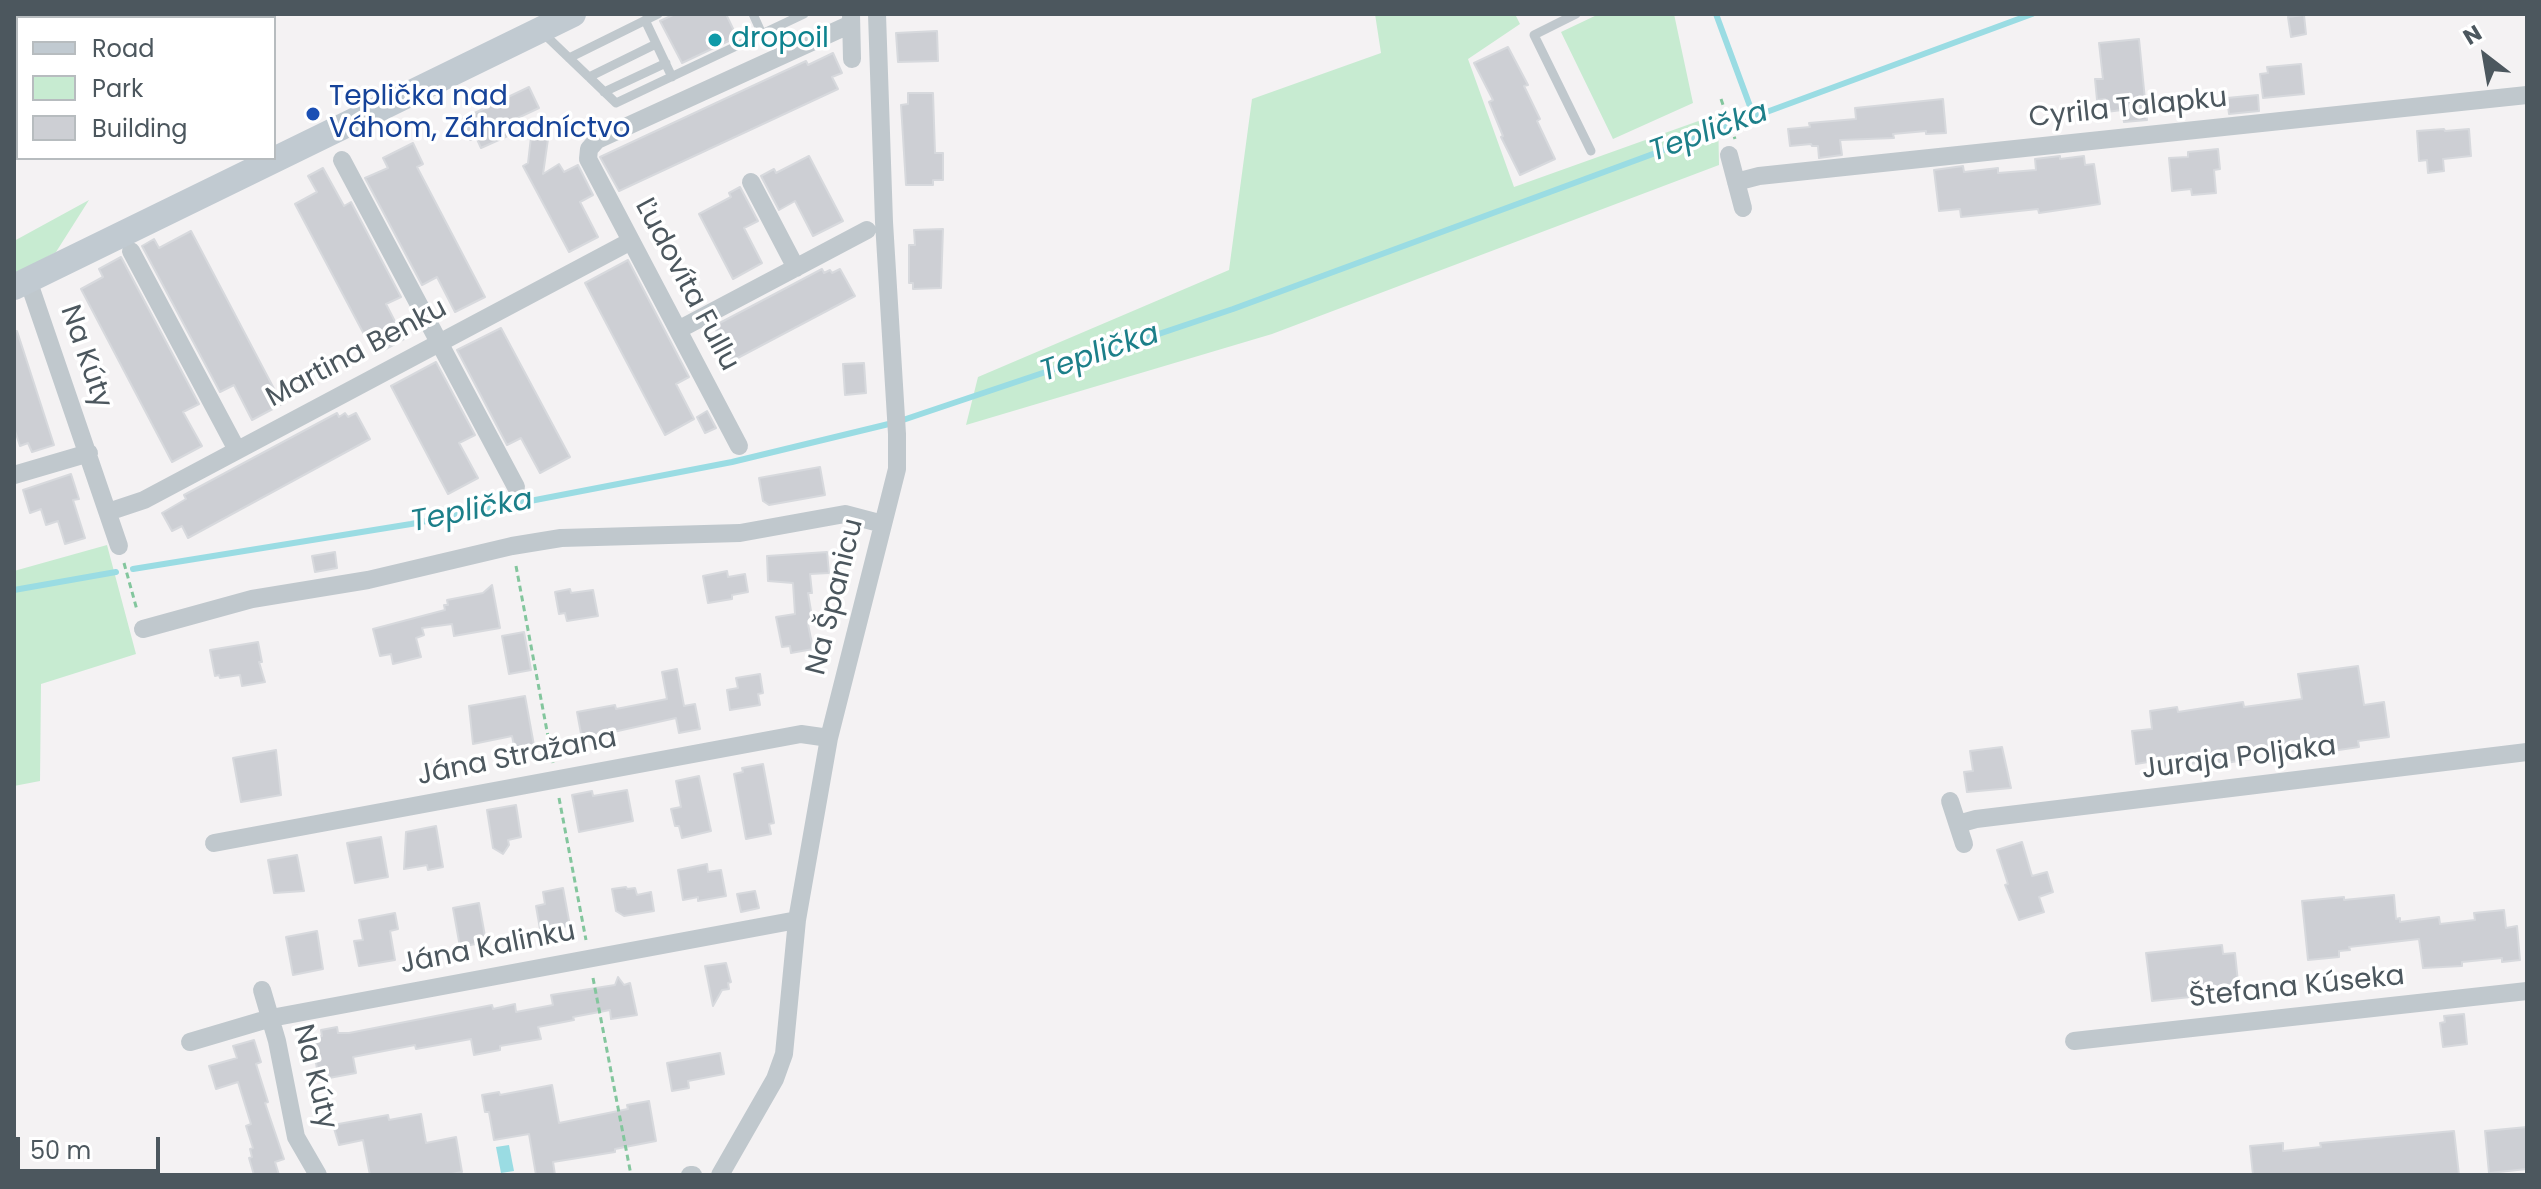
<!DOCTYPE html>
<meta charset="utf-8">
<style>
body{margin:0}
#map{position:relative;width:2541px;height:1189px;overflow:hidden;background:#f4f2f3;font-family:Poppins,sans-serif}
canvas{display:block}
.frame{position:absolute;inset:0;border:16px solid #4c575e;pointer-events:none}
.legend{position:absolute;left:16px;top:16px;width:260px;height:144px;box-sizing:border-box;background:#fff;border:2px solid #b7bcbf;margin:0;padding:10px 14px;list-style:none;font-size:24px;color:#4c575e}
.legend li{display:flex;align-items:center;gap:16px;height:40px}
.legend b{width:40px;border:2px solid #b7bcbf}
.north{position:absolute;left:2445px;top:16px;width:80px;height:80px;-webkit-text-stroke:6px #fff;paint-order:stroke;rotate:329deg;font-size:22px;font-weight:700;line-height:32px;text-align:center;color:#4c575e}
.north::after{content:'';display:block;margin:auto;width:28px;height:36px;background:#4c575e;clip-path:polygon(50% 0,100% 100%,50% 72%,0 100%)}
.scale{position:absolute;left:16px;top:1137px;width:144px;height:36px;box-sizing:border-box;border:4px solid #4c575e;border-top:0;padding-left:10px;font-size:24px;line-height:28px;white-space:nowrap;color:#4c575e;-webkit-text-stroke:6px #fff;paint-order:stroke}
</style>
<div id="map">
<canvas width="2541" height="1189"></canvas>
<div class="frame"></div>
<ul class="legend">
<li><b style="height:10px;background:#c1cad1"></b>Road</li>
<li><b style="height:22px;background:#c7ebd1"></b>Park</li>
<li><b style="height:22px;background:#cdcfd4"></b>Building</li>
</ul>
<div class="north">N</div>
<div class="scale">50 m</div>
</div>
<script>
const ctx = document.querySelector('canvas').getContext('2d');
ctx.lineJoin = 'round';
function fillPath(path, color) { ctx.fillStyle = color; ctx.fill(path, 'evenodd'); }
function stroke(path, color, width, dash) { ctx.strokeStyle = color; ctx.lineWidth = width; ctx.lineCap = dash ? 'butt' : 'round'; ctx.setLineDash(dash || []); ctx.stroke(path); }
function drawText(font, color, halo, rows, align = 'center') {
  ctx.font = font + ' Poppins,sans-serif'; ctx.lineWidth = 7; ctx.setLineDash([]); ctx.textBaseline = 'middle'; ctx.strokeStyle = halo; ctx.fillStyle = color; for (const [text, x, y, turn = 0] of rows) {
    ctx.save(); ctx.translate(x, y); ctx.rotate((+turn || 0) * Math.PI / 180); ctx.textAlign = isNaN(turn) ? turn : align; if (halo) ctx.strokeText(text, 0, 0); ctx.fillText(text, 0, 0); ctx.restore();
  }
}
fillPath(new Path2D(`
 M1375,14H1515L1520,24L1468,59L1514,187L1718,114L1719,165L1272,334L966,425L978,377L1229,270L1252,99L1381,53Z
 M1599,14H1674L1693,103L1613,139L1561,32Z
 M89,200L56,252L14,275V241Z
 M107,545L136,654L41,684L40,781L14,786V571Z`), '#c7ebd1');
fillPath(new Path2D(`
 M509,1145L514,1171L501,1173L496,1147Z`), '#9adce3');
stroke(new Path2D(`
 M1716,14L1754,117
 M133,569L411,524L732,462L897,422L1233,309L2032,14
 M14,590L116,572`), '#9adce3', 6);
const building = new Path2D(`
 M675,14H726L737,37L682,63L660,21Z
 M2304,15L2306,34L2291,37L2288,17Z
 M937,31L938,61L898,62L896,33Z
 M2139,39L2147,120L2124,122L2122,110L2106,112L2105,99L2097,100L2095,79H2103L2099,43Z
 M1508,47L1528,85L1524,86L1540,119L1537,121L1555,159L1520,175L1501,137L1503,136L1489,102L1493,100L1474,63Z
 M833,53L842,73L832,77L838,89L619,191L600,157L806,61L808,65Z
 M2301,64L2304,94L2263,98L2260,74L2268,73L2267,67Z
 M529,87L539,108L490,131L512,134L481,148L476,137L470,140L460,120Z
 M908,93H933L935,153H943V180H933V185H906L901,105L908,104Z
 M2258,95L2259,111L2229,114L2227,98Z
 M1943,99L1946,133L1926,134V131L1893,134L1894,138L1840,140L1842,155L1819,158L1818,146H1812L1811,144L1790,146L1788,129L1810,127L1809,123L1856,119L1855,108Z
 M2444,129L2445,131L2469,129L2471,156L2443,159L2444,171L2428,173L2427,160L2419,161L2417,131Z
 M531,137L548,139L543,174L559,164L564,172L578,165L593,195L580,202L598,237L569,252L523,166L528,163Z
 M413,143L423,164L417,167L485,297L455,312L437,277L422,285L365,178L388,168L383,158Z
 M2218,149L2220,169L2214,170L2216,193L2192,195L2191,189L2172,191L2169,158L2188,157V152Z
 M809,156L843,221L813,236L795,201L779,210L761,176L774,169L776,173Z
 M2060,156V159L2084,156L2085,165L2094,164L2100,204L2039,213L2038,209L1961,217L1960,209L1939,211L1934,170L1963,166L1964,172L1998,168V173L2036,170L2035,159Z
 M323,168L344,206L351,202L401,297L386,304L404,339L375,355L295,204L317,192L308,176Z
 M740,187L758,221L744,228L762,263L733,279L699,214L731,197L729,193Z
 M943,229L941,288L913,289V283H909V245H915L914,230Z
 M191,231L282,404L252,420L234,385L220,392L142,246L154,239L159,248Z
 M121,257L199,404L183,412L202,446L172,462L81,289L103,277L99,269Z
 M628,260L689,377L676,384L694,419L665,435L585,283Z
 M822,269L824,273L830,270L832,273L840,269L855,296L732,361L714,326Z
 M501,328L570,457L540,473L521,438L507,445L457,350Z
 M14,331H17L54,445L32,452L28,443L20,446L14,428Z
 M436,362L475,435L459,443L478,478L448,494L391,386Z
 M864,363L866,393L845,395L843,364Z
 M707,411L716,428L705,433L697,417Z
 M337,413L339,417L345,413L348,417L356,413L370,439L188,538L182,526L172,531L162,513L186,499L184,495Z
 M820,467L825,495L769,505L763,501L759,478Z
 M71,474L79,499L73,500L85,538L65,544L58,521L46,525L41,509L30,513L23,490Z
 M335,552L337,568L315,572L312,556Z
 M827,552L829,573L810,574L812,593H808L813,623L808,624L813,649L791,653L790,646L782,647L776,617L795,614L793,583L768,581L767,556Z
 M727,571L728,577L745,574L748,592L732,595V599L708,603L703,576Z
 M492,585L500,628L454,636L452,624L422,628L424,635L416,638L421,657L393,664L391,654L380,656L373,629L445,610L444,605H448L447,600L483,593Z
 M570,589L571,593L593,590L598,616L567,621L565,613L559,614L555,592Z
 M524,632L531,670L509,674L502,636Z
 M258,642L262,662H259L265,682L242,686L240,675L220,678L219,675L215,676L210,650Z
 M2358,666L2364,705L2384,702L2389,737L2358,741L2359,747L2332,751L2331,742L2302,746L2303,750L2287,752L2286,748L2251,753L2252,759L2199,767L2198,763L2155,768L2154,761L2136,764L2132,731L2152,729L2150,711L2177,707L2178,712L2243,702L2244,707L2302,699L2298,674Z
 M677,669L684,706L695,704L700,729L679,733L676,718L582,739L577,712L615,705L616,709L667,699L662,672Z
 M760,674L763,693L758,694L760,705L730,710L727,690L738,688L736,678Z
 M525,696L535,751L516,755L512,736L473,744L469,706Z
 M2002,747L2011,788L1967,792L1964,772L1973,771L1970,751Z
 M276,750L281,795L241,802L233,758Z
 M763,764L774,823L769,824L771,834L746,839L734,774L743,772L742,768Z
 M699,776L711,831L682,838L679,826H675L671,809L681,807L676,781Z
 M627,790L633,821L579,832L572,795L592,791L593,796Z
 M516,805L521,837L508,840L509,845L503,854L493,848L487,810Z
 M436,826L443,867L428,870L427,865L404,869L406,832Z
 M381,837L388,877L355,883L347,843Z
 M2022,842L2032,876L2047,872L2053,892L2039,897L2044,912L2019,920L2005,885L2008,884L1997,850Z
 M297,855L304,891L274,893L268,860Z
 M707,864L708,872L721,870L726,896L698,901V897L683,900L678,870Z
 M626,887L627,889L635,888L637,895L651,892L654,911L624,916L616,911L612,889Z
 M563,888L570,926L540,929L536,906L545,904L543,892Z
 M755,891L759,908L741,912L737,894Z
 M2394,895L2396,919L2400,918V922L2439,917L2440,924L2475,920L2474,913L2504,910L2506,928L2517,926L2520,960L2502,962V958L2462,962V966L2423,968L2419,939L2349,947L2350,950L2339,951V957L2308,960L2302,901L2344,897V900Z
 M479,903L486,942L460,947L453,908Z
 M395,913L398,929L390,931L395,960L359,966L354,941L363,940L359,920Z
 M317,931L323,969L293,975L286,937Z
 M2222,945L2223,954L2235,953L2239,992L2152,1001L2146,953Z
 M726,963L731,982L728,983L729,989L722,990L713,1006L705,966Z
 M618,977L624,985L630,983L637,1015L611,1019L610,1010L573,1017L574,1020L538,1027L541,1039L500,1046V1050L474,1055L471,1039L416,1049L415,1045L353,1057L356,1073L329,1078L328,1073L318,1075L312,1038L322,1036L321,1030L337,1027L338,1033H349L492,1005L493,1009L515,1004L516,1012L553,1005L551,995L615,985Z
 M2464,1014L2467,1044L2443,1047L2440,1023L2445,1022L2444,1016Z
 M254,1040L261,1062L256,1064L268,1102L265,1103L284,1159L275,1162L279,1175H254L249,1158L252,1157L250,1149L253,1148L246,1126L251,1124L238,1082L216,1089L209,1066L237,1058L233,1046Z
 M720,1053L724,1074L688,1081L689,1088L672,1091L667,1063Z
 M552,1085L559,1123L628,1109L627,1105L649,1101L656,1141L615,1149V1152L553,1162L555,1175H536L529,1134L494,1140L489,1112H485L482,1095L499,1092L500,1095Z
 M421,1114L426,1143L456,1137L462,1172L447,1175H370L363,1140L339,1145L333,1125L388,1115L389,1120Z
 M2527,1127V1169L2489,1173L2485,1131Z
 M2454,1131L2459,1175H2253L2250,1146L2283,1143V1151L2321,1147L2320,1143Z`);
fillPath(building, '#cdcfd4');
stroke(building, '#d7d9dd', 2);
stroke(new Path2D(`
 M1721,99L1735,139
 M124,563L137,610
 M516,566L553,763
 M559,798L586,940
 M593,978L631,1175`), '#83c69d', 3, [6, 4]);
stroke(new Path2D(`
 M753,14L762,34
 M1576,14L1534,35L1591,151
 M645,20L672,77
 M542,32L616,103L804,14
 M569,58L658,14
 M589,77L656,44
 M604,92L666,63`), '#c0c8cd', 9);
stroke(new Path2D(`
 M851,14L852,59
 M1729,155L1743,208
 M342,160L516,487
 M751,182L796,268
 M1736,182L1759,176L2527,95
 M131,251L237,450
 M28,280L119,546
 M678,330L867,230
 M739,446L588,159L589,149L597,140L851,24
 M14,475L89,453
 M108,512L144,500L631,241
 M143,629L252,599L368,580L512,546L561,538L740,533L845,514L883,524
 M1950,801L1964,844
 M1958,824L1976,819L2527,752
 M214,843L801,734L829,738
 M262,990L277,1041L296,1137L318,1175
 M2074,1041L2527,991
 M190,1042L271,1018L797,920
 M690,1175H693
 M720,1175L775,1079L784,1054L797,920L829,738L897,469V434L884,222L877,14`), '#c0c8cd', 18);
stroke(new Path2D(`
 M14,287L573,14`), '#c1cad1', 26);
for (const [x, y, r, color] of [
 [715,40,8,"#0f9aa8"],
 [313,114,8,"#1a4fb4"]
]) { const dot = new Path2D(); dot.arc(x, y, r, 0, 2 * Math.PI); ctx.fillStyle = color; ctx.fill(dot); stroke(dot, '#fff', 3); }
drawText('28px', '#0d838f', '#fff', [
 ["dropoil",731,40]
], 'left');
drawText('28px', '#164399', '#fff', [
 ["Teplička nad",329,98],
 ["Váhom, Záhradníctvo",329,130]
], 'left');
drawText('28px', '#4c575e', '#fff', [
 ["Cyrila Talapku",2128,109,-6],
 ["Ľudovíta Fullu",686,285,62],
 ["Martina Benku",357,354,-28],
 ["Na Kúty",85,357,71],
 ["Na Španicu",836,597,-76],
 ["Jána Stražana",517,758,-11],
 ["Juraja Poljaka",2239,759,-7],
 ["Jána Kalinku",488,949,-11],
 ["Štefana Kúseka",2297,988,-6],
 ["Na Kúty",314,1077,76]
]);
drawText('italic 30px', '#1c7f89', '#fff', [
 ["Teplička",1709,133,-20],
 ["Teplička",1100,354,-19],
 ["Teplička",472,512,-11]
]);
</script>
